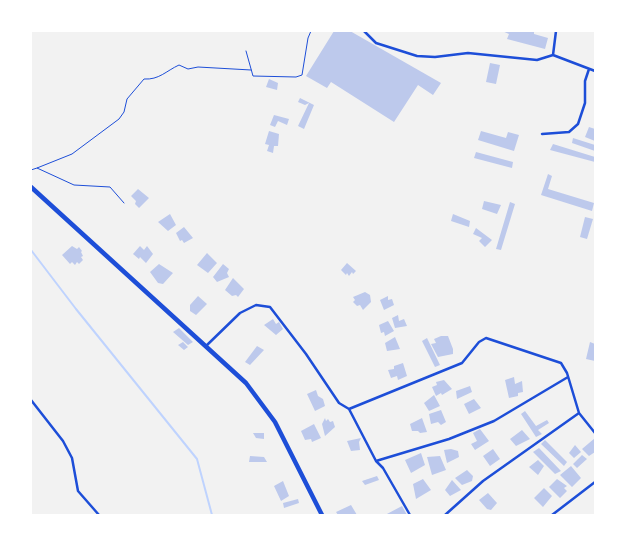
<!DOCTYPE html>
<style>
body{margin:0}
#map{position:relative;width:626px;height:546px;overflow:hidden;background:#f2f2f2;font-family:Manrope,sans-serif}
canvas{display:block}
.frame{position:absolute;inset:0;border:32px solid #fff;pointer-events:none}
</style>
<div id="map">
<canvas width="626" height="546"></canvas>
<div class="frame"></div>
</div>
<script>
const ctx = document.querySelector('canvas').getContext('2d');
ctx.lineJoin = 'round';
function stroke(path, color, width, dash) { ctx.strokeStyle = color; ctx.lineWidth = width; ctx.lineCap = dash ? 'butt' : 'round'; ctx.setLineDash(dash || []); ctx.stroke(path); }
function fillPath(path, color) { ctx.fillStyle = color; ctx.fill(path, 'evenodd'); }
stroke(new Path2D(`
 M31,250L76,309L197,459L212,515`), '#bfd3fe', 2);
fillPath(new Path2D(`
 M334,31H350L441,83L433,95L418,85L394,122L331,82L327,88L306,76Z
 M502,31H534V34L548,38L545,49L507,39L509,34Z
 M490,63L500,65L496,84L486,82Z
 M269,79L278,83L277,90L266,87Z
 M300,98L314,105L304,129L298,126L309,103L305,105L298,102Z
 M274,115L289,119L287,125L278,121L275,127L270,125Z
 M589,127L595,129V141L585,137Z
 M269,131L279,134L278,146H274L273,153L267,151L269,145L265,144Z
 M481,131L506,138L508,132L519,135L514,151L478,140Z
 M573,138L595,145V151L572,143Z
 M553,144L595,157V162L550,150Z
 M476,152L513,162L512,168L474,158Z
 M548,174L552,176L548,189L594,203L592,211L541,195Z
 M138,189L149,198L139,208L135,204L136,201L131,196Z
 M484,201L501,205L497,214L482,209Z
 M510,202L515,204L501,250L496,249Z
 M170,214L176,225L168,231L158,222Z
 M453,214L470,221L469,227L451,221Z
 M585,217L593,219L587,239L580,237Z
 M184,227L193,238L184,243L182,240L180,241L176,233Z
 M476,228L492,240L485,247L479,241L482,238L473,234Z
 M72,246L77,249L79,247L82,251L81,252L83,256L81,257L83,260L79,264L77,262L75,265L72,262L70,264L62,255Z
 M140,246L144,250L147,246L153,254L146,263L140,257L139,259L133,254Z
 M207,253L217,263L208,273L197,265Z
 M347,263L356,271L353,274L352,272L349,276L347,273L346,275L341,270Z
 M159,264L173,273L163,284L158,283L150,272Z
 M223,264L229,269L227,273L229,277L217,282L213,277Z
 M233,278L244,289L238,297L236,295L232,296L225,290Z
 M365,292L370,295L371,302L363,310L360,305L357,306L353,302L355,300L353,297Z
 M198,296L207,304L196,315L190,311V305Z
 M388,296V300L392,299L394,305L384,310L380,300Z
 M398,315L399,321L404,319L407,326L395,328L392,318Z
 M273,319L276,324L279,322L283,329L276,335L264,325Z
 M388,321L394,331L385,336L384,332L381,333L379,325Z
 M179,328L193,342L188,345L173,332Z
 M441,336H448L453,349V354L438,357L431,344L436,343L434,339Z
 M395,337L400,349L387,351L385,343Z
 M427,338L440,365L435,367L422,341Z
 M183,342L188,347L184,350L178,345Z
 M590,342L595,344V361L586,359Z
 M257,346L264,350L250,365L245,362Z
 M403,363L407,376L398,380L397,376L391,378L388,370L394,369V366Z
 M514,377L515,384L522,381L523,392L518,393V396L509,398L505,380Z
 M444,380L452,389L442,395L441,393L436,396L432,387L437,385L436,382Z
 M470,386L472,392L457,399L456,391Z
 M316,390L318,396L323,399L325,406L315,411L307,394Z
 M434,395L440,406L429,411L424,403Z
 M474,399L481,408L469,414L464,404Z
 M441,410L446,422L441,425L438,422L431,424L429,414Z
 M525,411L536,426L547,420L549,423L538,430L542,434L536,437L521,414Z
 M325,418L326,421L328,419L330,422L333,421L335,427L325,436L322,424Z
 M422,418L427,432L420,433L418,431H412L410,424Z
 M314,424L321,438L312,442L311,439L305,440L301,431Z
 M480,429L489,441L475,450L471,444L477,441L473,433Z
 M522,430L530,439L516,446L510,439Z
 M253,433H264V439L256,438Z
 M361,438L359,442L360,450L351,451L347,441Z
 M595,438V452L589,456L582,449Z
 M545,440L567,462L564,466L541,444Z
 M575,445L581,452L574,458L569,453Z
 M539,448L561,471L555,474L533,452Z
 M451,449L458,451L459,457L447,463L444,450Z
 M493,449L500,459L490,466L483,456Z
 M421,453L425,465L411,473L405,460Z
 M582,455L587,459L577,468L573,464Z
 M250,456L264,457L267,462H249Z
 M440,456L446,470L432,475L427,457Z
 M538,460L544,466L538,475L529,467Z
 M571,466L581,478L572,487L560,475Z
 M467,470L473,476L472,481L462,485L455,478Z
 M377,476L379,480L365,485L362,481Z
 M423,479L431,490L416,499L413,484Z
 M557,479L567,486L564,488L567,491L560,498L549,487Z
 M452,480L461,490L450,496L445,490Z
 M283,481L289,496L281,501L274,486Z
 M544,488L552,496L543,507L534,498Z
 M488,493L497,503L491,510L487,509L479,500Z
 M298,499L299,503L284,508L283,503Z
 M351,505L357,515H338L336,512Z
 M402,506L407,515H385Z`), '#bdc9ec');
stroke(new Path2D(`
 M246,51L253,76L296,77L302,75L308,38L311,31
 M31,170L37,168
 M124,203L110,187L74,185L37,168L72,154L119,119L124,112L127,99L144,79C159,80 166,71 179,65L188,69L198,67L251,70`), '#1d4ed8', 1);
stroke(new Path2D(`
 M364,31L376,43L417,56L435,57L468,53L537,60L553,55L595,71
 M553,55L556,31
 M542,134L569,132L578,124L585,103V81L589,69
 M206,346L240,313L256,305L270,307L306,354L339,403L349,409L376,461L383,468L410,515
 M31,400L63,441L72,458L78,491L99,515
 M349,409L462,363L479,342L486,338L561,363L567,373L579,413L595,433
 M376,461L449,439L494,421L568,377
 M445,515L483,481L579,413
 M552,515L595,482`), '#1d4ed8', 2.5);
stroke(new Path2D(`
 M31,187L246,383L275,422L322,515`), '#1d4ed8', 4.5);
</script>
